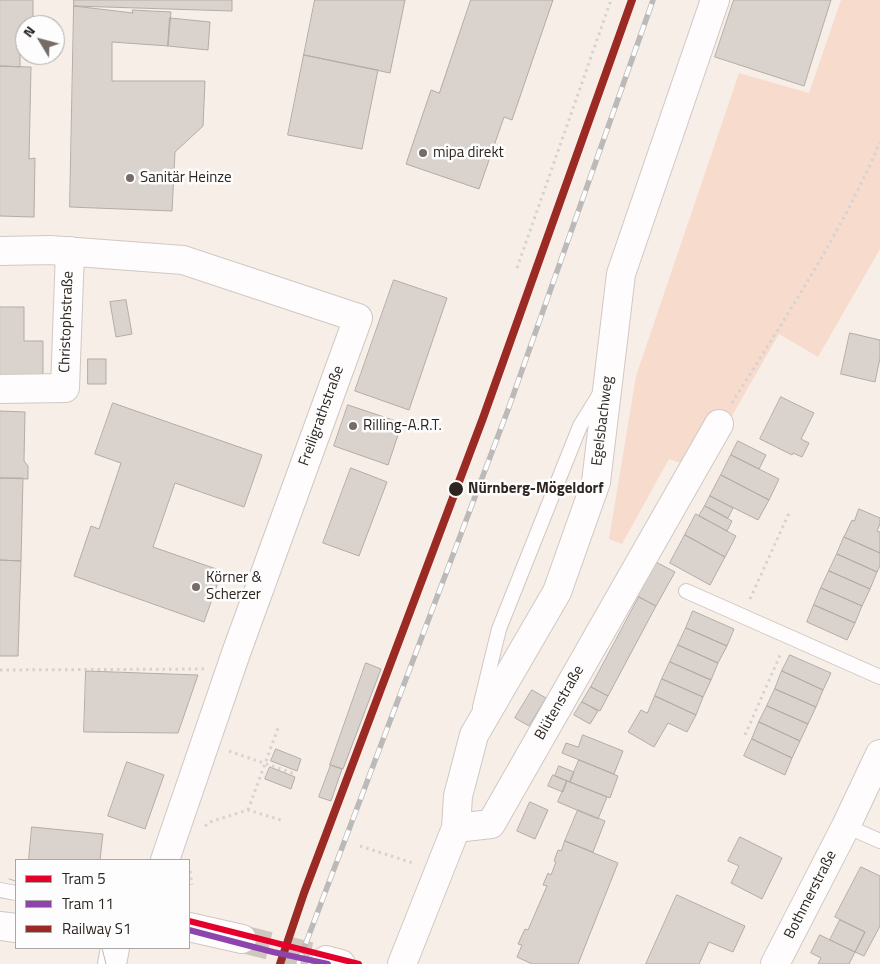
<!DOCTYPE html>
<meta charset="utf-8">
<style>
body{margin:0}
#map{position:relative;width:880px;height:964px;overflow:hidden;background:#f8eee8;font-family:"Titillium Web",sans-serif}
canvas{display:block}
.legend{position:absolute;left:15px;top:859px;width:175px;height:90px;box-sizing:border-box;background:#fdfdfd;border:1px solid #aaa7a5;margin:0;padding:6px 9px;list-style:none;font-size:15px;color:#2e2521}
.legend li{display:flex;align-items:center;gap:10px;height:25px}
.legend b{width:25px;border:1px solid #aaa7a5}
.north{position:absolute;left:15px;top:15px;width:50px;height:50px;box-sizing:border-box;background:#fdfdfd;border:1px solid #aaa7a5;border-radius:50%;rotate:307deg;font-size:14px;font-weight:700;line-height:20px;text-align:center;color:#2e2521}
.north::after{content:'';display:block;margin:auto;width:18px;height:22px;background:#756b67;clip-path:polygon(50% 0,100% 100%,50% 72%,0 100%)}
</style>
<div id="map">
<canvas width="880" height="964"></canvas>
<ul class="legend">
<li><b style="height:6px;background:#e4002b"></b>Tram 5</li>
<li><b style="height:6px;background:#8e44ad"></b>Tram 11</li>
<li><b style="height:6px;background:#9a2a23"></b>Railway S1</li>
</ul>
<div class="north">N</div>
</div>
<script>
const ctx = document.querySelector('canvas').getContext('2d');
ctx.lineJoin = 'round';
function fillPath(path, color) { ctx.fillStyle = color; ctx.fill(path, 'evenodd'); }
function stroke(path, color, width, dash) { ctx.strokeStyle = color; ctx.lineWidth = width; ctx.lineCap = dash ? 'butt' : 'round'; ctx.setLineDash(dash || []); ctx.stroke(path); }
function drawText(font, color, halo, rows, align = 'center') {
  ctx.font = font + ' "Titillium Web",sans-serif'; ctx.lineWidth = 5; ctx.setLineDash([]); ctx.textBaseline = 'middle'; ctx.strokeStyle = halo; ctx.fillStyle = color; for (const [text, x, y, turn = 0] of rows) {
    ctx.save(); ctx.translate(x, y); ctx.rotate((+turn || 0) * Math.PI / 180); ctx.textAlign = isNaN(turn) ? turn : align; if (halo) ctx.strokeText(text, 0, 0); ctx.fillText(text, 0, 0); ctx.restore();
  }
}
fillPath(new Path2D(`
 M841,0H880V249L818,357L779,334L725,428L686,465L669,459L622,544L609,539L636,376L739,73L809,93Z`), '#f7dbcc');
const building = new Path2D(`
 M0,0H33V25H25V39H20V67L0,66Z
 M74,0H232V11L74,6Z
 M315,0H405L390,73L304,55Z
 M471,0H553L512,120L504,117L479,189L406,164L431,90L439,93Z
 M734,0H831L804,86L715,57Z
 M74,6L133,13L132,10L171,12L168,46L112,42V81H205L203,126L175,152L172,211L70,207Z
 M170,18L210,22L208,50L168,46Z
 M304,55L378,70L362,149L288,135Z
 M0,66L31,67L29,159L35,158L34,217L0,216Z
 M394,280L447,298L409,410L355,391Z
 M126,300L132,334L116,337L110,302Z
 M0,307H24V341H43V381L0,382Z
 M850,333L880,340V358L875,382L841,374Z
 M88,359H106V384H88Z
 M781,397L814,413L801,439L809,443L802,457L793,453L792,455L760,439Z
 M113,403L262,455L244,507L175,483L153,547L222,571L204,622L74,576L91,526L99,529L121,463L95,454Z
 M348,405L402,423L388,465L334,446Z
 M0,411L25,412L24,461L28,466V479L0,478Z
 M738,441L766,455L759,469L731,455Z
 M731,455L779,479L769,500L721,475Z
 M351,468L387,482L359,556L323,543Z
 M721,475L769,500L758,520L710,496Z
 M0,478H23L21,561L0,560Z
 M710,496L733,508L728,518L705,506Z
 M705,506L732,521L727,531L699,516Z
 M859,509L880,518V524L877,531L880,532V553L844,537L852,520L854,521Z
 M696,514L736,536L725,557L685,535Z
 M685,535L725,557L710,585L670,563Z
 M844,537L880,553V566L877,572L837,554Z
 M837,554L877,572L870,589L829,571Z
 M0,560L21,561L18,656H0Z
 M654,561L675,572L656,606L635,595Z
 M829,571L870,589L862,606L821,588Z
 M821,588L862,606L855,623L814,605Z
 M639,597L656,606L608,696L591,687Z
 M814,605L855,623L847,640L807,622Z
 M693,611L734,629L727,646L686,628Z
 M686,628L727,646L718,663L678,645Z
 M678,645L718,663L711,680L670,662Z
 M790,655L831,673L823,690L782,671Z
 M670,662L711,680L703,697L662,679Z
 M366,663L381,669L343,769L330,765Z
 M86,671L198,675L178,733L84,732Z
 M782,671L823,690L816,707L775,689Z
 M662,679L703,697L696,715L655,696Z
 M591,687L608,696L600,711L582,702Z
 M775,689L816,707L808,724L767,706Z
 M532,690L546,698L529,726L515,718Z
 M655,696L696,715L687,732L668,723L654,747L628,732L641,710L647,713Z
 M582,702L598,711L590,724L574,715Z
 M767,706L808,724L800,741L759,722Z
 M759,722L800,741L792,758L752,739Z
 M583,735L623,751L614,774L562,753L566,743L578,747Z
 M752,739L792,758L785,775L744,756Z
 M276,749L301,759L297,771L271,761Z
 M579,760L618,776L610,798L570,782Z
 M127,762L164,775L145,829L108,816Z
 M331,765L342,769L331,801L319,797Z
 M559,766L574,772L570,782L555,776Z
 M270,767L295,777L291,789L265,779Z
 M553,775L567,781L563,792L548,786Z
 M567,781L607,797L598,819L558,802Z
 M530,802L548,810L535,839L517,831Z
 M578,810L605,821L593,852L565,841Z
 M32,827L103,834L100,860H29Z
 M740,837L782,858L762,899L731,883L739,866L728,861Z
 M565,841L618,863L578,964H532L517,957L522,945L518,944L525,929L528,930L547,886L543,885L548,873L551,875L556,862L554,861L558,850L561,851Z
 M861,867L880,876V926L864,956L855,952L865,932L835,917Z
 M677,895L745,926L733,952L709,942L699,964H646Z
 M840,920L865,932L855,952L830,940Z
 M820,935L855,952L849,964H818L821,958L811,953Z`);
fillPath(building, '#dad2cd');
stroke(building, '#b4aba7', 1);
stroke(new Path2D(`
 M242,939L326,960`), '#d0c6c0', 28, [28, 14]);
const service = new Path2D(`
 M686,591L880,677
 M480,707L499,629L580,426L601,392
 M846,826L880,841
 M0,890L16,893`);
const minor = new Path2D(`
 M0,251L50,250L183,260L358,318L236,653L165,860
 M0,389L65,388L70,251
 M456,828L458,796L474,735L557,592L596,482L621,274L715,0
 M112,964L115,948
 M402,964L456,828L491,824L719,424
 M775,964L846,826L880,754`);
const tertiary = new Path2D(`
 M0,926L16,928
 M189,927L242,939
 M326,960L341,964`);
stroke(service, '#d0c8c3', 16);
stroke(minor, '#d0c8c3', 30);
stroke(tertiary, '#d0c8c3', 30);
stroke(new Path2D(`
 M517,268L611,0
 M732,403C785,318 841,234 880,142
 M750,599L790,511
 M0,670L204,669
 M745,735L781,653
 M229,751L295,774
 M248,810L278,728
 M205,826L210,822L248,810L284,821
 M360,846L413,863
 M190,871L192,885`), '#d5d3d1', 3, [2.5, 4]);
stroke(service, '#fefcfc', 14);
stroke(minor, '#fefcfc', 28);
stroke(tertiary, '#fefcfc', 28);
stroke(new Path2D(`
 M9,879L16,881
 M102,948L106,964`), '#bcbab8', 1);
const rail = new Path2D(`
 M298,964L509,407L653,0`);
stroke(rail, '#bcbab8', 5.5);
stroke(rail, '#fdfdfd', 4, [11]);
stroke(new Path2D(`
 M280,964L304,893L483,418L632,0`), '#9a2a23', 8);
stroke(new Path2D(`
 M189,921L359,964`), '#e4002b', 6);
stroke(new Path2D(`
 M189,930L273,952L328,964`), '#8e44ad', 6);
for (const [x, y, r, color] of [
 [423,153,5,"#756b67"],
 [130,178,5,"#756b67"],
 [353,426,5,"#756b67"],
 [456,489,8,"#2e2521"],
 [196,587,5,"#756b67"]
]) { const dot = new Path2D(); dot.arc(x, y, r, 0, 2 * Math.PI); ctx.fillStyle = color; ctx.fill(dot); stroke(dot, '#fdfdfd', 2); }
drawText('15px', '#2e2521', '#fdfdfd', [
 ["mipa direkt",433,153],
 ["Sanitär Heinze",140,178],
 ["Rilling-A.R.T.",363,426],
 ["Körner &",206,578],
 ["Scherzer",206,595]
], 'left');
drawText('15px', '#2e2521', '#fdfdfd', [
 ["Christophstraße",67,322,-88],
 ["Freiligrathstraße",322,416,-70],
 ["Egelsbachweg",603,421,-83],
 ["Blütenstraße",560,703,-60],
 ["Bothmerstraße",811,895,-63]
]);
drawText('bold 15px', '#2e2521', '#fdfdfd', [
 ["Nürnberg-Mögeldorf",468,489]
], 'left');
</script>
